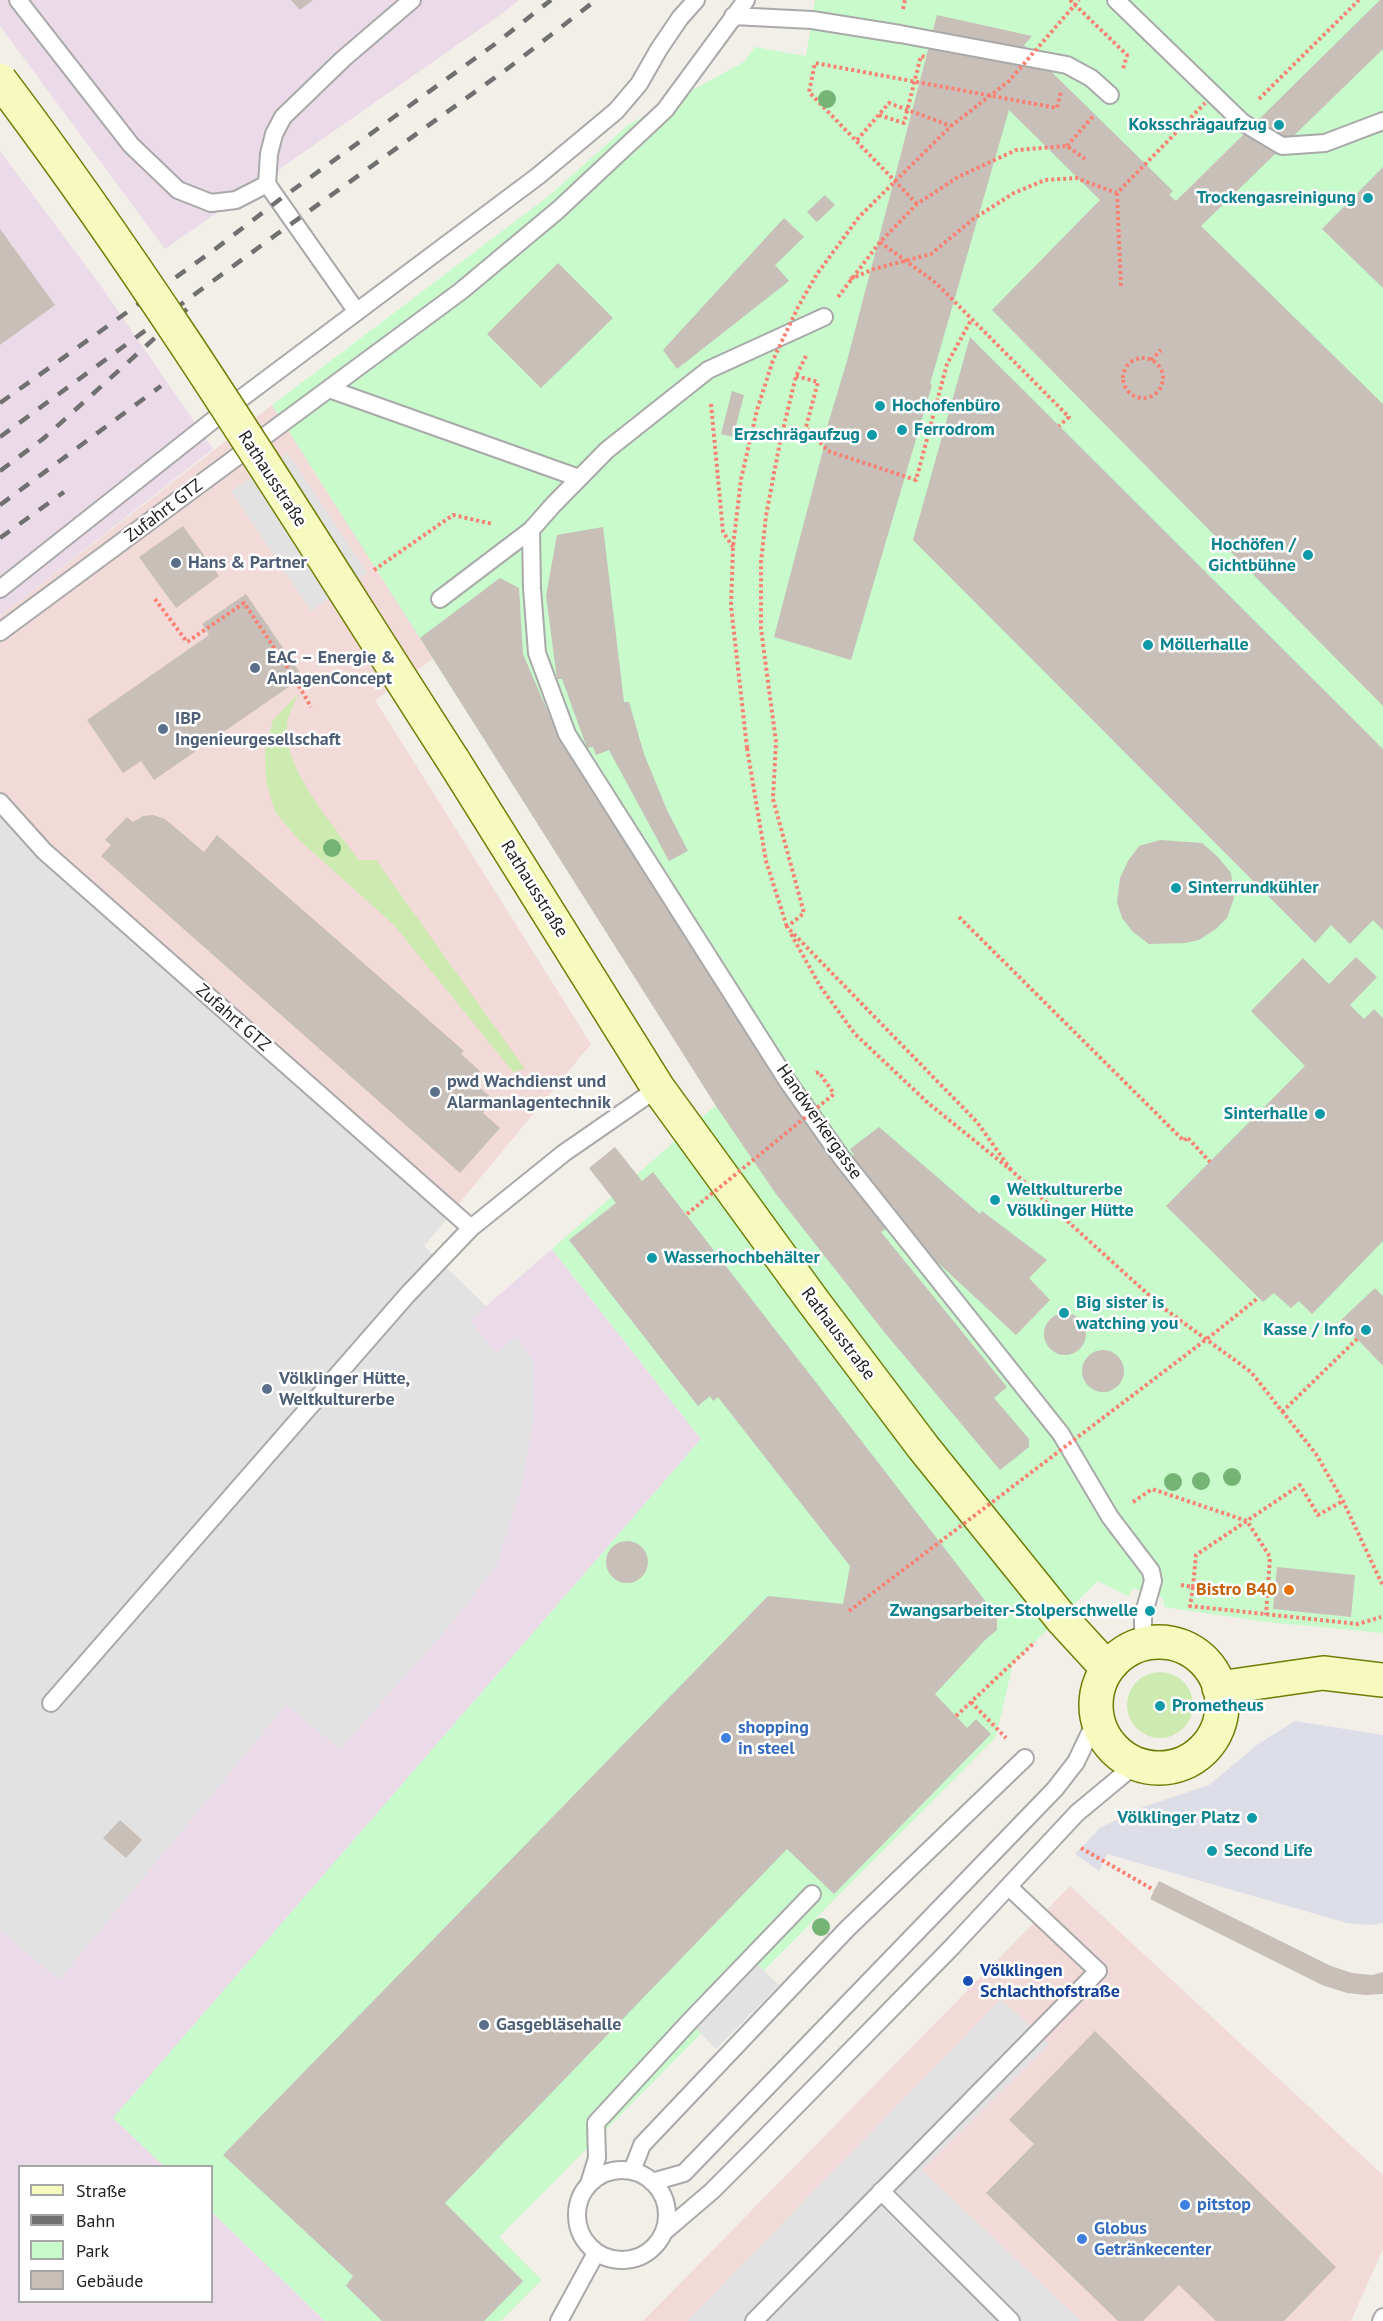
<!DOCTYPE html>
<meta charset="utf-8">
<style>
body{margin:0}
#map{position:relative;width:1383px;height:2321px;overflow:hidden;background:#f2efe9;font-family:"PT Sans",sans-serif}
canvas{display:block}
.legend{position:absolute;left:18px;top:2165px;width:195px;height:138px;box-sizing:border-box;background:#fff;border:2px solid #a7a7a7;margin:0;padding:8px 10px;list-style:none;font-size:18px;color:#222}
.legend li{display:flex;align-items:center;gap:12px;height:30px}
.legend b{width:30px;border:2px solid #a7a7a7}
</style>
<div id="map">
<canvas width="1383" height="2321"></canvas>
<ul class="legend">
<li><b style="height:8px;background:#f7fabf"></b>Straße</li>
<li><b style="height:8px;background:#707070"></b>Bahn</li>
<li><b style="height:16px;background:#c8facc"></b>Park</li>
<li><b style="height:16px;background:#c7bfb8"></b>Gebäude</li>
</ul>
</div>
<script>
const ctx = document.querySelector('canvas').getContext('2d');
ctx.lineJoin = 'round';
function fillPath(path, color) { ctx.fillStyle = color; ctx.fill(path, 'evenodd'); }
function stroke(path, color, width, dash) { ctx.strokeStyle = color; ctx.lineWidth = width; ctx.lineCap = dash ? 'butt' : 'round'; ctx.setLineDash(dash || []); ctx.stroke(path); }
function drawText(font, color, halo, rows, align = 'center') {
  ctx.font = font + ' "PT Sans",sans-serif'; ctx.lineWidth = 5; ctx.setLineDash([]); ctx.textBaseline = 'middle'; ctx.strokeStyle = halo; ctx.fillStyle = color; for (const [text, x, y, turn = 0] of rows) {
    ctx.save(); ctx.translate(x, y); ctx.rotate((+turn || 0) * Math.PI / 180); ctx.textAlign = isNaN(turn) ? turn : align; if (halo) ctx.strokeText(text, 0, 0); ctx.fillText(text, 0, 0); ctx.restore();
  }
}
fillPath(new Path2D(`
 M272,405L434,658L375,700L591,1044L424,1246L0,869V616Z
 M1070,1886L1383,2175V2249L1351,2321H643Z`), '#f2dad9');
fillPath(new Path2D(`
 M0,0H519L503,13L165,249L0,26Z
 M0,151L101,286L213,449L0,616Z
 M0,869L424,1246L486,1306L552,1249L701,1439L114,2118L164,2166H20V2302H212V2212L325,2321H0Z`), '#ebdbe8');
fillPath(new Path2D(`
 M298,694C295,703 288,714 287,724C282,768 334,826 359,860H376L525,1069L513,1072L394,925L298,839L275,812L266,782L265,751L273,720Z
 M1127 1705a33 33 0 1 1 66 0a33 33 0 1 1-66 0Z`), '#cdebb0');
fillPath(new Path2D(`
 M815,0H1383V1633L1267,1622L1164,1607L1163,1598L1133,1588L1128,1596L1098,1581L1013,1663L996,1737L499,2237L542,2280L501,2321H325L212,2212V2166H164L113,2118L701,1439L552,1249L716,1105L272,405L550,195L628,125L744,62L755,47L806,56Z`), '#c8facc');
fillPath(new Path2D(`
 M288,453L367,573L311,611L231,491Z
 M0,802L453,1211L424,1246L486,1307L469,1320L497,1353L516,1336L534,1362V1417L522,1484L497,1564L453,1622L340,1749L286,1705L59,1980L0,1930Z
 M752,1959L779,1985L716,2049L689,2022Z
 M1001,1999L1049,2044L922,2170L1081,2321H687Z`), '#e2e2e2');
fillPath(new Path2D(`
 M1295,1721L1383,1735V1923L1371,1925L1347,1923L1107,1854L1099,1871L1075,1854L1100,1828L1143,1807L1209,1785L1258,1744Z`), '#dddde8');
fillPath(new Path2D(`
 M291,0H313L300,10Z
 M1380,0H1383V49L1201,226L1383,404V706L992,310L1100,200L1009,110L930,384L932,385L851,660L774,637L829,427H827L847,361L937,15L1032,36L1024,45L1173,191L1169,195L1176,201Z
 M1383,167V288L1322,229Z
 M825,195L835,205L817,222L807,212Z
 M784,218L804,237L775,265L789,281L677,369L663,350Z
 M0,229L55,305L0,345Z
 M558,263L613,318L541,388L487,334Z
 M970,337L1383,749V930L1373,920L1350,944L1331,925L1315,943L913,540Z
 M732,391L744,395L733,437L721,434Z
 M183,526L219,576L176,608L139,557Z
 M603,527L624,702H629L644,754L667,810L688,851L669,861L609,750L596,755L593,747L587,748L562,679H557L546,596L557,535Z
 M500,578L519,588L523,654L557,733L804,1117L886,1229L881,1232L1007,1387L994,1398L1029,1439V1447L1000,1470L885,1333L776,1194L716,1106L420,638Z
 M246,594L303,677L154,780L141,761L123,773L87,720L209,635L202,624Z
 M153,815L165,819L204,852L217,835L464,1051L461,1054L480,1071L472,1081L494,1100L483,1113L500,1128L460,1173L101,856L111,845L105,840L127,817L133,822L143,816Z
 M1160,840L1202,843L1218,857L1231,873L1234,898L1227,918L1216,929L1199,940L1185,943L1149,944L1133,932L1122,918L1117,902L1120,878L1128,861L1139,846Z
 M1356,957L1377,977L1350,1005L1364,1019L1374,1009L1383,1018V1241L1312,1314L1299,1301L1291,1308L1274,1293L1263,1302L1166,1206L1305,1066L1251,1011L1303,958L1329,984Z
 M879,1127L980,1214L982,1211L1047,1260L1029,1278L1050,1300L1016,1335L935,1260L848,1161L854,1155L850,1149Z
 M615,1147L642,1181L653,1172L997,1616V1630L984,1641L935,1694L967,1728L976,1719L991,1734L834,1894L787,1849L445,2203L523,2281L484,2321H382L346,2286L353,2276L223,2155L768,1596L843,1604L850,1566L718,1397L713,1401L710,1396L698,1406L569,1240L616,1203L589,1168Z
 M1375,1288L1383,1296V1366L1340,1321Z
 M1044 1334a21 21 0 1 1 42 0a21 21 0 1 1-42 0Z
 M1082 1371a21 21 0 1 1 42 0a21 21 0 1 1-42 0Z
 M606 1562a21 21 0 1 1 42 0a21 21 0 1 1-42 0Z
 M1277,1567L1355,1575L1351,1617L1273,1609Z
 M120,1820L142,1840L126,1858L103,1838Z
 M1159,1881L1331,1966L1352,1973L1372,1975L1383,1972V1994L1366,1995L1347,1993L1322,1985L1150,1899Z
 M1095,2031L1336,2267L1284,2321H1216L1179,2285L1143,2321H1118L986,2193L1034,2144L1009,2120Z`), '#c7bfb8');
const lane = new Path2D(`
 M18,0L131,145L178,190L211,203L236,200L267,184L269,154L274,134L283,117L343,59L412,0
 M1116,0L1242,122L1282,146L1325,143L1383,121
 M733,16L812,20L900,34L1067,65L1091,78L1110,95
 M267,184L357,312
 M824,317L708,370L607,450L553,505L531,530L532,588L537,653L567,734L788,1082L841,1157L1061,1434L1110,1517L1151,1571L1153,1581L1143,1616V1644
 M329,389L579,478
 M0,589L231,406L538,176L616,111L639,84L659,49L680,18L696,0
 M440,599L531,530
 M0,632L461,291L558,210L665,110L746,0
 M0,802L44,851L471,1228
 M51,1703L408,1294L471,1228L564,1153L658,1088
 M577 2215a45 45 0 1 1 90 0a45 45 0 1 1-90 0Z
 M632,2171L642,2145L847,1929L1025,1758
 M652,2182L684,2173L1055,1789L1076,1762L1097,1718
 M589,2184L597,2158L596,2123L689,2022L812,1894
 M881,2191L1011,2321
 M664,2232L712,2191L753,2150L951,1948L1077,1813L1136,1764
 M559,2321L596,2253
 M754,2321L1098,1971L1009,1887
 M1381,2321L1383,2317`);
const secondary = new Path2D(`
 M453,760L658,1088L813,1301L923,1447L1061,1618L1107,1668
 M1096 1705a63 63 0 1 1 126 0a63 63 0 1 1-126 0Z
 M1219,1688L1323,1673L1383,1680`);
stroke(lane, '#a9a9a9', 20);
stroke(secondary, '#707d05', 36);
stroke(new Path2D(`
 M1070,0L1127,55L1123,69
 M903,9L905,0
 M1259,99L1359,0
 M857,140L889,103L951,126
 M1067,146L1094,115
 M1117,193L1121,286
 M917,204L809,92L815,63L1057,108L1061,91
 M880,242L936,283L1069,417L1059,426
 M838,297L880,242L917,204L958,177L1016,150L1067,146L1085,159
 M806,356L796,376L780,442L766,516L761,562V629L776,742L773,799L804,913L787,927L977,1122L1011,1170
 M1123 378a20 20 0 1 1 40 0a20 20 0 1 1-40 0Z
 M1151,360L1161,350
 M796,376L818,382L806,427L828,451L916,480L947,364L971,320
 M711,404L723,532L733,547
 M374,570L453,515L493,524
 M155,599L187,642L244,603L292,674L311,707
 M747,748L766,861L787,927
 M959,917L1184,1141L1187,1137L1210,1162
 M791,934L820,986L855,1034L928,1103L1011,1170L1162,1307L1251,1372L1316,1454L1343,1501L1383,1586
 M816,1073L819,1072L834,1094
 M1212,1335L1258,1298
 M1282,1412L1357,1339
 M1133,1502L1152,1489L1247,1521L1270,1557L1266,1615
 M1181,1585L1193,1587L1196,1555L1300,1485L1318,1515L1343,1501
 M1193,1587L1190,1606L1358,1624L1381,1617
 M971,1702L1006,1738
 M956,1716L1035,1642
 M1081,1848L1154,1890`), '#fa8072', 4, [3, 3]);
stroke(lane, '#fff', 16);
stroke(secondary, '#f7fabf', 33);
stroke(new Path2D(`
 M0,403L214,250L279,200L495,44L551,0
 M0,437L277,234L507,69L596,0
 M0,471L44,438L187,309
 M0,505L161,386
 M0,538L64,492`), '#707070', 4.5, [12, 12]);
const secondaryBridge = new Path2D(`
 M0,80C164,297 306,532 453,760`);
stroke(secondaryBridge, '#707d05', 36, []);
stroke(new Path2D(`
 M879,115L904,123L921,56L927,58
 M850,279L874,269L931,254L973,219L1014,193L1045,180L1076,178L1117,193L1205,103
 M747,748L731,606L733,547L741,479L757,410L773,360L798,307L817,274L859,217L951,126L1009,81L1079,0
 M687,1214L834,1094
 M849,1611L1212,1335`), '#fa8072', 4, [3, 3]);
stroke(secondaryBridge, '#f7fabf', 33);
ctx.fillStyle = '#74b475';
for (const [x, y] of [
 [827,99],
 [332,848],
 [1232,1477],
 [1201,1481],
 [1173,1482],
 [821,1927]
]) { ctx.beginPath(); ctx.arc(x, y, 9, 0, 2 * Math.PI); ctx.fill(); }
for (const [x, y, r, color] of [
 [1279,125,6,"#0f9aa8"],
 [1368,198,6,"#0f9aa8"],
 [880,406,6,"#0f9aa8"],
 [902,430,6,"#0f9aa8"],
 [872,435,6,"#0f9aa8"],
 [1308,555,6,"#0f9aa8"],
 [176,563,6,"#5c6f8a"],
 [1148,645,6,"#0f9aa8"],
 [255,668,6,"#5c6f8a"],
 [163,729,6,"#5c6f8a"],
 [1176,888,6,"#0f9aa8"],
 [435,1092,6,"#5c6f8a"],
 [1320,1114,6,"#0f9aa8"],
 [995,1200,6,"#0f9aa8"],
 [652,1258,6,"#0f9aa8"],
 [1064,1313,6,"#0f9aa8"],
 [1366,1330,6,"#0f9aa8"],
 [267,1389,6,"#5c6f8a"],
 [1289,1590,6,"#e8710a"],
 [1150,1611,6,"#0f9aa8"],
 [1160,1706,6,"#0f9aa8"],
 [726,1738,6,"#3f7fe0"],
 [1252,1818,6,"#0f9aa8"],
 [1212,1851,6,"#0f9aa8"],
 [968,1981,6,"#1a4fb4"],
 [484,2025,6,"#5c6f8a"],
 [1185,2205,6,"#3f7fe0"],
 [1082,2239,6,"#3f7fe0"]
]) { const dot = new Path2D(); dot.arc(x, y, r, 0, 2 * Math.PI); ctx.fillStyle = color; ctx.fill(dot); stroke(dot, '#fff', 2); }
drawText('bold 18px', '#0d838f', '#fff', [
 ["Koksschrägaufzug",1267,125,"right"],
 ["Trockengasreinigung",1356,198,"right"],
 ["Hochofenbüro",892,406],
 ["Ferrodrom",914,430],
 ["Erzschrägaufzug",860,435,"right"],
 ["Hochöfen /",1296,545,"right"],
 ["Gichtbühne",1296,566,"right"],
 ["Möllerhalle",1160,645],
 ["Sinterrundkühler",1188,888],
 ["Sinterhalle",1308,1114,"right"],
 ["Weltkulturerbe",1007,1190],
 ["Völklinger Hütte",1007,1211],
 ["Wasserhochbehälter",664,1258],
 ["Big sister is",1076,1303],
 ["watching you",1076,1324],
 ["Kasse / Info",1354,1330,"right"],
 ["Zwangsarbeiter-Stolperschwelle",1138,1611,"right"],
 ["Prometheus",1172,1706],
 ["Völklinger Platz",1240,1818,"right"],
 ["Second Life",1224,1851]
], 'left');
drawText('18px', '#222', '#fff', [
 ["Rathausstraße",272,479,57],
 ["Zufahrt GTZ",164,511,-37],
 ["Rathausstraße",534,889,58],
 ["Zufahrt GTZ",233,1018,41],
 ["Handwerkergasse",819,1122,55],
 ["Rathausstraße",838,1334,53]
]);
drawText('bold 18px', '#4e5e75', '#fff', [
 ["Hans & Partner",188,563],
 ["EAC – Energie &",267,658],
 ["AnlagenConcept",267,679],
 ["IBP",175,719],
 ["Ingenieurgesellschaft",175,740],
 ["pwd Wachdienst und",447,1082],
 ["Alarmanlagentechnik",447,1103],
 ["Völklinger Hütte,",279,1379],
 ["Weltkulturerbe",279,1400],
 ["Gasgebläsehalle",496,2025]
], 'left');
drawText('bold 18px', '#c56008', '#fff', [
 ["Bistro B40",1277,1590]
], 'right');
drawText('bold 18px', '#366cbe', '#fff', [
 ["shopping",738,1728],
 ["in steel",738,1749],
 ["pitstop",1197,2205],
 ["Globus",1094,2229],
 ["Getränkecenter",1094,2250]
], 'left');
drawText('bold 18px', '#164399', '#fff', [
 ["Völklingen",980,1971],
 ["Schlachthofstraße",980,1992]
], 'left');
</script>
